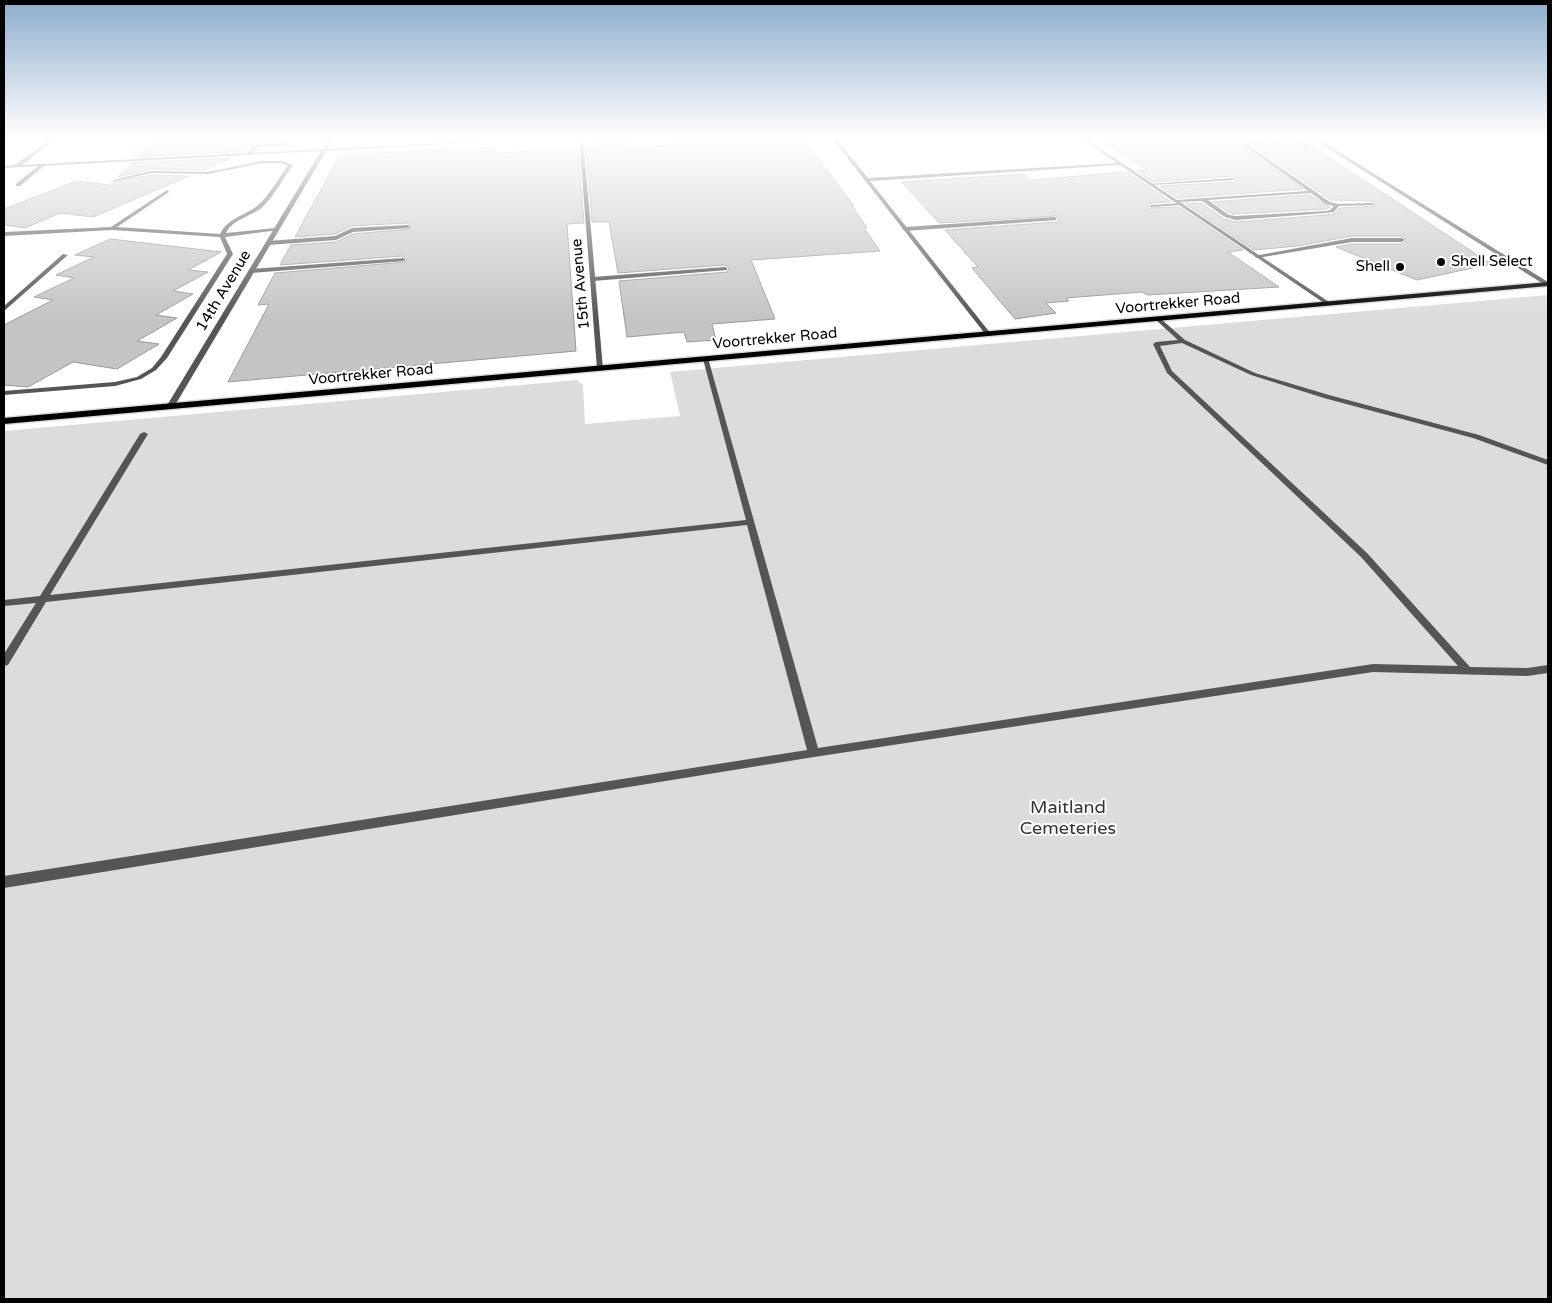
<!DOCTYPE html>
<style>
body{margin:0}
#map{position:relative;width:1552px;height:1303px;overflow:hidden;background:#fff;font-family:"Varela Round",sans-serif}
canvas{display:block}
.frame{position:absolute;inset:0;border:5px solid #000;pointer-events:none}
</style>
<div id="map">
<canvas width="1552" height="1303"></canvas>
<div class="frame"></div>
</div>
<script>
const ctx = document.querySelector('canvas').getContext('2d');
ctx.lineJoin = 'round';
function fillPath(path, color) { ctx.fillStyle = color; ctx.fill(path, 'evenodd'); }
function stroke(path, color, width, dash) { ctx.strokeStyle = color; ctx.lineWidth = width; ctx.lineCap = dash ? 'butt' : 'round'; ctx.setLineDash(dash || []); ctx.stroke(path); }
function drawText(font, color, halo, rows, align = 'center') {
  ctx.font = font + ' "Varela Round",sans-serif'; ctx.lineWidth = 4; ctx.setLineDash([]); ctx.textBaseline = 'middle'; ctx.strokeStyle = halo; ctx.fillStyle = color; for (const [text, x, y, turn = 0] of rows) {
    ctx.save(); ctx.translate(x, y); ctx.rotate((+turn || 0) * Math.PI / 180); ctx.textAlign = isNaN(turn) ? turn : align; if (halo) ctx.strokeText(text, 0, 0); ctx.fillText(text, 0, 0); ctx.restore();
  }
}
fillPath(new Path2D(`
 M149,137H295L287,148L127,157Z
 M1548,295V1299H4V431L577,380L583,385L585,424L680,416L670,372Z`), '#dcdcdc');
const building = new Path2D(`
 M738,137H802L854,206H852L867,228H864L880,251L751,260L775,319L712,324L716,340L687,342L684,332L627,337L619,281L727,272L729,268L725,265L618,273L609,222H592L586,148L599,147L598,141L624,140L626,147L678,145L677,142L701,141V139Z
 M1097,137H1294L1298,139L1292,137L1242,142L1240,144L1303,189L1177,198L1160,186L1235,182L1237,180L1233,176L1153,182L1137,171L1147,170Z
 M265,140L266,143L256,144L246,151L139,157L150,146Z
 M1292,143L1307,152L1312,151L1314,149L1307,143L1309,144L1491,264L1417,280L1336,247L1352,244H1402L1407,241L1402,236H1352L1298,246L1254,250L1186,204L1201,203L1224,219L1236,222L1326,215L1334,214L1340,208L1375,206L1372,201L1331,200L1253,146Z
 M495,147L494,153L578,149L584,223L567,224L576,351L228,382L269,304L258,305L275,273L406,262L407,259L403,256L280,265L291,245L336,242L353,234L411,229L408,223L352,226L335,234L295,237L339,157L347,155Z
 M231,158L202,170L151,169L118,177L133,163Z
 M1127,172L1171,202L1151,203L1147,205L1148,208L1179,207L1243,250L1228,252L1279,287L1147,295L1142,292L1066,298L1069,301L1046,303L1056,313L1015,319L972,268L978,267L945,230L1057,222L1059,220L1057,216L939,223L902,182L1024,174L1030,180Z
 M151,175L189,176L93,217L60,213L25,228L4,225V209L77,181L110,185L113,182Z
 M1310,195L1330,207L1326,209L1236,214L1230,213L1213,202Z
 M111,239L221,252L188,270L208,272L173,291L193,294L156,315L177,318L137,341L159,344L117,369L73,362L28,387L4,385V325L53,300L34,297L74,278L56,275L94,257L75,255Z`);
fillPath(building, '#c4c4c4');
stroke(building, '#999', 1);
const primary = new Path2D(`
 M1548,282V286L4,424V418Z`);
stroke(primary, '#dbdbdb', 3);
fillPath(new Path2D(`
 M1292,139L1302,142L1312,149L1308,150L1292,141L1248,145L1330,202L1338,204L1372,203L1374,205L1339,206L1334,212L1326,213L1236,220L1225,217L1202,201L1176,202L1174,201L1176,200L1308,191L1242,144ZM1311,193L1326,204L1334,206L1330,210L1326,211L1236,216L1229,215L1208,200Z
 M287,143L288,145L259,147L249,155L245,154L257,145Z
 M262,161H283L293,165C285,176 270,202 260,209C249,217 232,220 226,233L276,228L279,230L225,237L233,254L167,358L156,370L141,379L115,386L4,395V391L115,382L137,377L152,368L161,357L227,254L220,237L112,230L4,236V232L111,227L167,190L169,192L117,227L220,234C228,218 244,216 257,206C267,199 280,176 288,166L282,163H262L208,174L151,173L115,181L113,180L151,171L208,172Z
 M41,164L45,165L20,186H16V184Z
 M1233,178L1235,180L1152,185L1150,184Z
 M1183,203L1181,205L1151,207L1149,206L1151,205Z
 M1055,217L1057,220L905,231L902,229L905,227Z
 M408,225L410,228L353,232L336,240L268,245L265,243L268,241L335,236L352,228Z
 M1352,238H1402L1405,240L1402,242H1352L1257,258L1254,256Z
 M63,254L68,255L4,311V306Z
 M403,258L405,259V261L251,273L248,271L251,269Z
 M725,267L727,268V270L593,281L590,279L593,277Z
 M1157,319H1161L1185,340L1255,373L1329,395L1479,435L1548,460V465L1473,438L1324,398L1251,375L1182,343L1160,346L1172,371L1367,553L1470,667L1527,668L1548,665V673L1527,676L1373,672L814,757L4,888V876L807,750L747,525L46,602L8,665L4,666V654L36,603L4,606V600L40,596L140,434L144,432L148,434L50,595L746,520L703,359L708,358L818,748L1373,664L1458,666L1361,557L1167,373L1153,344L1156,342L1178,340L1157,321Z`), '#555');
fillPath(new Path2D(`
 M54,137H58L22,165L323,149L330,137H334L327,149L570,137L326,151L174,407L170,409L166,407L321,151L4,168V166L15,165Z
 M579,137H583L603,369L600,371L597,369Z
 M831,137H835L868,178L1117,163L1079,137H1083L1332,304L1327,305L1120,165L870,181L991,334L986,335Z
 M1310,137H1315L1548,282V285H1545Z`), '#555');
fillPath(primary, '#000');
const sky = ctx.createLinearGradient(0, 0, 0, 319);
sky.addColorStop(0, '#8cadcc');
sky.addColorStop(0.43, '#fff');
sky.addColorStop(1, '#ffffff00');
ctx.fillStyle = sky;
ctx.fillRect(0, 0, 1552, 319);
for (const [x, y, r, color] of [
 [1441,262,5,"#000"],
 [1400,267,5,"#000"]
]) { const dot = new Path2D(); dot.arc(x, y, r, 0, 2 * Math.PI); ctx.fillStyle = color; ctx.fill(dot); stroke(dot, '#fff', 2); }
drawText('15px', '#000', '#fff', [
 ["Shell Select",1451,262],
 ["Shell",1390,267,"right"]
], 'left');
drawText('15px', '#000', '#fff', [
 ["15th Avenue",581,284,-95],
 ["14th Avenue",224,291,-59],
 ["Voortrekker Road",1178,304,-5],
 ["Voortrekker Road",775,339,-5],
 ["Voortrekker Road",371,375,-5]
]);
drawText('18px', '#333', '#fff', [
 ["Maitland",1068,808],
 ["Cemeteries",1068,829]
]);
</script>
